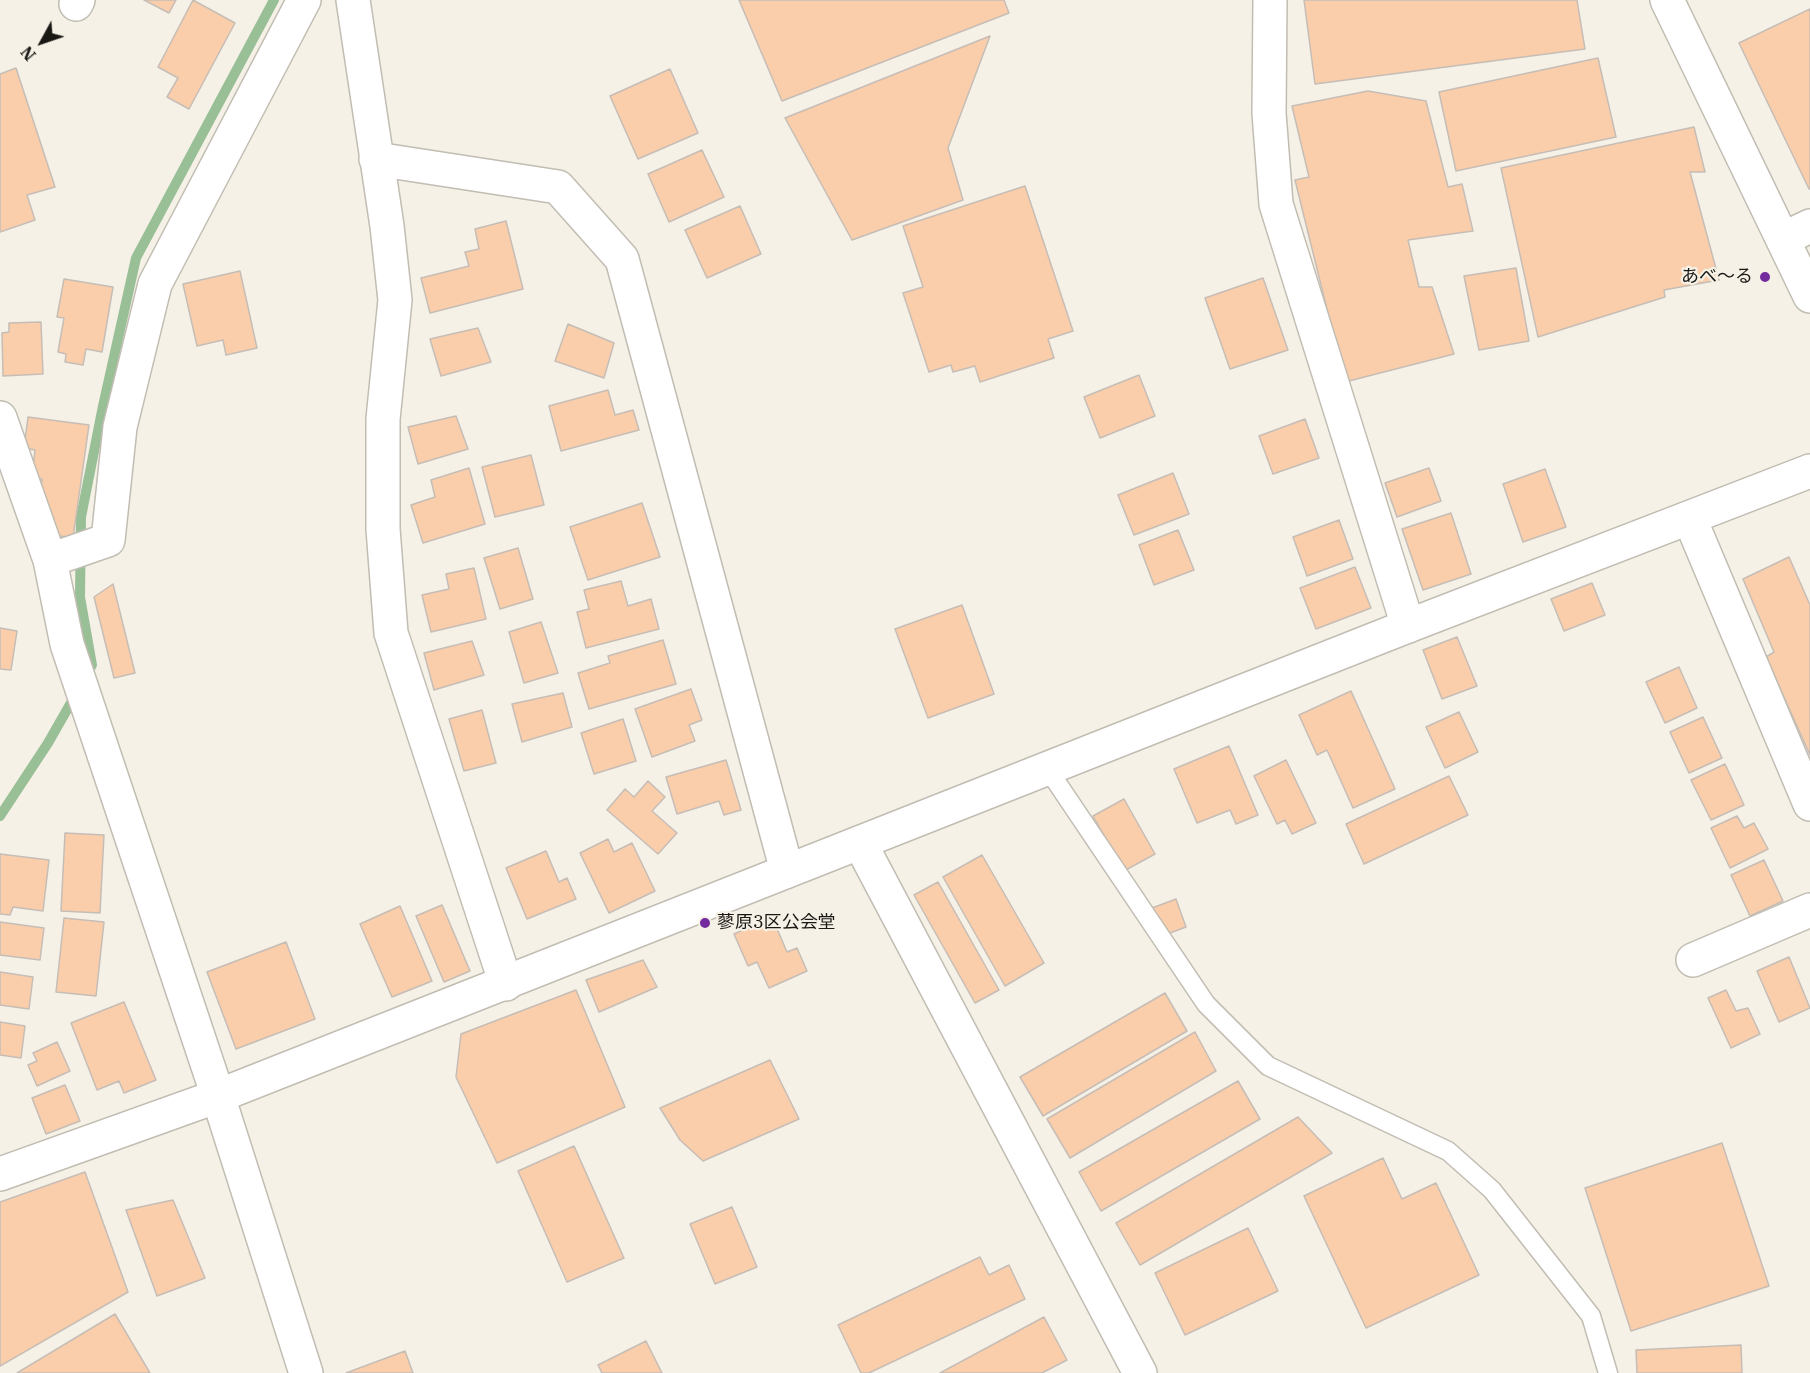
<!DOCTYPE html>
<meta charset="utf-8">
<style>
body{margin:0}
#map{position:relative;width:1810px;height:1373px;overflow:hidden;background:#f6f1e7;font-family:"IBM Plex Serif",serif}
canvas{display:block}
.north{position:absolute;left:12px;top:12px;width:60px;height:60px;-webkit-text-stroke:4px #f6f1e7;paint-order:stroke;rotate:230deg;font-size:16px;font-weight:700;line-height:24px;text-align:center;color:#191814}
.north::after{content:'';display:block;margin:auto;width:21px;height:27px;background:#191814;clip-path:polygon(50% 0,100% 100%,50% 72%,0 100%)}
</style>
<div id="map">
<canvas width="1810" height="1373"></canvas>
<div class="north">N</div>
</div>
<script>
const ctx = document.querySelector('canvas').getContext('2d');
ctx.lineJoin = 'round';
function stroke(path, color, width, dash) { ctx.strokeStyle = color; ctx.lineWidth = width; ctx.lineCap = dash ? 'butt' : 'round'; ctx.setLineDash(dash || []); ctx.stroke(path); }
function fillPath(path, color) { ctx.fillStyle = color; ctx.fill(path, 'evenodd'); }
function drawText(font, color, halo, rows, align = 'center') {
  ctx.font = font + ' "IBM Plex Serif","Noto Sans JP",serif'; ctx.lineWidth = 4.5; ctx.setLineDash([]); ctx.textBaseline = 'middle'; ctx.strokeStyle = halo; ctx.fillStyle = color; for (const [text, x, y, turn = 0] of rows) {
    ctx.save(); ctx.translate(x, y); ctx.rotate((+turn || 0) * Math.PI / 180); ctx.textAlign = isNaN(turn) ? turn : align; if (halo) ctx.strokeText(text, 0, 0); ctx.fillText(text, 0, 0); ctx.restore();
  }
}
stroke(new Path2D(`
 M85,678L92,665L80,597L81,517L103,406L136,258L274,0
 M0,816L48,743L76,694`), '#99bf97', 10);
const building = new Path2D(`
 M144,0H176L169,13Z
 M193,0L235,23L189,109L167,97L178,78L158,67Z
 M739,0H1004L1009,13L782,101Z
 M1304,0H1577L1585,49L1315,84Z
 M1810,9V189H1809L1739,43Z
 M990,36L948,148L963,200L852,240L785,118Z
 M1598,58L1616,137L1456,171L1439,92Z
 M16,68L55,187L27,195L35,220L0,232V74Z
 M670,69L698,133L638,159L610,96Z
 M1368,91L1426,101L1448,187L1462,184L1473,231L1408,240L1419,287H1432L1454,354L1345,382L1295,180L1309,177L1292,106Z
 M1694,127L1705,172H1690L1719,280L1664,290L1665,297L1538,337L1501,168Z
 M702,150L724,197L669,222L648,174Z
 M1025,186L1073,331L1048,339L1054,358L980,382L975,366L953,372L951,365L929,372L903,293L923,287L903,226Z
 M740,206L761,254L707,278L685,230Z
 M506,221L523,289L430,313L421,278L469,266L465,252L479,249L475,229Z
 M1516,268L1529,341L1479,350L1464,276Z
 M240,271L257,348L226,355L223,340L197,346L183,284Z
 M1263,278L1288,350L1230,369L1205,298Z
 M64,279L113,287L102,352L86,349L83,365L65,362L66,354L58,352L64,318L57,317Z
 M41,322L43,374L3,376L2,333L9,332V323Z
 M568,324L614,343L604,378L555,361Z
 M478,328L491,362L441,376L430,339Z
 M1139,375L1155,416L1100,438L1084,397Z
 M608,390L615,415L633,410L639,430L561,451L549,406Z
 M456,416L468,449L418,464L408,427Z
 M28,417L89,425L73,538L41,533L40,498L42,479L32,477L35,450L24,448Z
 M1305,419L1319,458L1273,474L1259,436Z
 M531,455L544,505L495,517L482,467Z
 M469,468L485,524L423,543L411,505L435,497L431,480Z
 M1429,468L1441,501L1397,517L1385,483Z
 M1545,469L1566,527L1523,542L1503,484Z
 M1173,473L1189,514L1134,535L1118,495Z
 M642,503L660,557L588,580L570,527Z
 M1451,513L1471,574L1423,590L1402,529Z
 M1339,520L1353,559L1307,576L1293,537Z
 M1178,530L1194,570L1154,585L1139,545Z
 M518,548L533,599L500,609L484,558Z
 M1789,557L1810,605V755L1766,657L1774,652L1743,579Z
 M1355,567L1371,608L1316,629L1300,588Z
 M474,568L486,619L431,632L422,595L449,589L446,574Z
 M621,581L628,606L651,599L659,629L586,648L577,612L589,609L584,590Z
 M1592,583L1605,615L1564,631L1551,599Z
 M113,584L135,673L114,678L94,597Z
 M962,605L994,694L928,718L895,629Z
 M541,622L558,673L524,683L509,632Z
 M0,628L17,631L11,670L0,669Z
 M1457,637L1477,686L1442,699L1423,650Z
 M663,640L676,684L589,709L578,673L610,663L608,656Z
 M472,641L484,675L434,690L424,653Z
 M1679,667L1697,708L1665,723L1646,682Z
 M691,689L702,720L689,725L695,741L652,757L635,709Z
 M1351,691L1395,789L1353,808L1327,750L1317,755L1299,715Z
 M563,693L572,727L522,742L512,704Z
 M482,710L496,763L464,771L449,719Z
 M1459,712L1478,752L1445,768L1426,727Z
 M1703,717L1722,758L1689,773L1670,732Z
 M623,719L636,761L594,774L581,733Z
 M1229,746L1258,815L1236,824L1230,810L1197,823L1174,769Z
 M726,760L741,810L724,815L719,801L677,814L666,777Z
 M1286,760L1316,823L1292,834L1285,820L1277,824L1254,776Z
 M1725,764L1744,805L1711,820L1691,780Z
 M1449,776L1468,815L1364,864L1346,824Z
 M648,781L665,797L652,811L677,833L658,854L607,810L625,789L634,797Z
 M1124,799L1155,854L1124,871L1093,816Z
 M1737,816L1744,828L1754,823L1768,849L1730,868L1711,828Z
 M65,833L104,835L100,913L61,911Z
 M608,839L614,852L632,843L655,891L609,913L580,853Z
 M546,851L559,882L567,878L576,899L527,919L506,868Z
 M0,854L49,860L43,911L13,907L10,915L0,914Z
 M982,855L1044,963L1005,986L943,877Z
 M1764,860L1783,901L1750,916L1731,875Z
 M938,882L999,990L975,1003L914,895Z
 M1176,899L1186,927L1162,936L1152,908Z
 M442,905L470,971L444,982L416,916Z
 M400,906L432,981L392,997L360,924Z
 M772,917L787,952L797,948L807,971L769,988L757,962L748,966L734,934Z
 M64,918L104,922L96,996L56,992Z
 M0,922L44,928L40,960L0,955Z
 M286,942L315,1019L236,1049L207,972Z
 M1789,957L1810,1008L1779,1022L1757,971Z
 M643,960L657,987L599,1012L586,980Z
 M0,972L33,977L29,1009L0,1005Z
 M576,990L625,1107L497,1163L456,1077L461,1034Z
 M1726,990L1736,1011L1748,1008L1760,1034L1731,1048L1708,998Z
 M1165,993L1187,1031L1043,1116L1020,1077Z
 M124,1002L156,1080L124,1093L119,1081L97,1090L71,1023Z
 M0,1022L25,1026L21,1058L0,1055Z
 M1195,1032L1216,1071L1070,1158L1047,1119Z
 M57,1042L70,1071L37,1086L28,1065L37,1061L33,1053Z
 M770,1060L799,1119L703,1161L680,1140L660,1108Z
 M1238,1081L1260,1119L1101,1211L1079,1172Z
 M65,1085L80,1121L46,1134L32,1098Z
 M1298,1117L1332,1153L1140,1265L1116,1223Z
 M1722,1143L1769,1286L1631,1331L1585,1188Z
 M574,1146L624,1258L567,1282L518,1171Z
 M1383,1158L1402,1199L1436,1183L1479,1275L1366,1328L1304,1196Z
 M85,1172L128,1292L0,1366V1202Z
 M173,1200L205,1278L157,1296L126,1210Z
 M732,1207L757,1267L715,1284L690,1224Z
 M1248,1228L1278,1291L1185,1335L1155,1273Z
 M980,1257L989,1275L1009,1265L1025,1299L869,1373H861L838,1325Z
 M115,1314L150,1373H17Z
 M1044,1317L1067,1360L1042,1373H940Z
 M646,1341L662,1373H602L598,1365Z
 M1741,1345L1742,1373H1637L1636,1350Z
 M405,1351L413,1373H346Z`);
fillPath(building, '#faceaa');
stroke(building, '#c6bdb6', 1.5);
const service = new Path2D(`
 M1047,768L1206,1004L1268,1066L1448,1151L1492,1190L1591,1316L1608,1373`);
const minor = new Path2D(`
 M353,0L387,226L395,300L383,419V529L391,633L506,984
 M1270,0L1269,113L1276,204L1408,626
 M76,4L78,0
 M376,159L558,187L622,259L787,871
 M1783,239L1810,226
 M0,418L50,560L67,644L218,1096L306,1373
 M1690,519L1810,804
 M50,560L108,540L120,427L155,284L304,0
 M860,843L1140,1373
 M1693,960L1810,910`);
const tertiary = new Path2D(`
 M1667,0L1810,296
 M0,1174L218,1096L1408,626L1810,471`);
stroke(service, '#c2bdb3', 21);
stroke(minor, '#c2bdb3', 36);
stroke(tertiary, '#c2bdb3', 36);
stroke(service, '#fff', 18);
stroke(minor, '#fff', 33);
stroke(tertiary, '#fff', 33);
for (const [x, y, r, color] of [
 [1765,277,6,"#742b9e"],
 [705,923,6,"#742b9e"]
]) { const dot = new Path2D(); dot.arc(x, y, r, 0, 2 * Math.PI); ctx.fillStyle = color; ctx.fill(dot); stroke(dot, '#f6f1e7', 2); }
drawText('18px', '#191814', '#f6f1e7', [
 ["あべ〜る",1753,277],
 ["蓼原3区公会堂",717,923,"left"]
], 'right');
</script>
